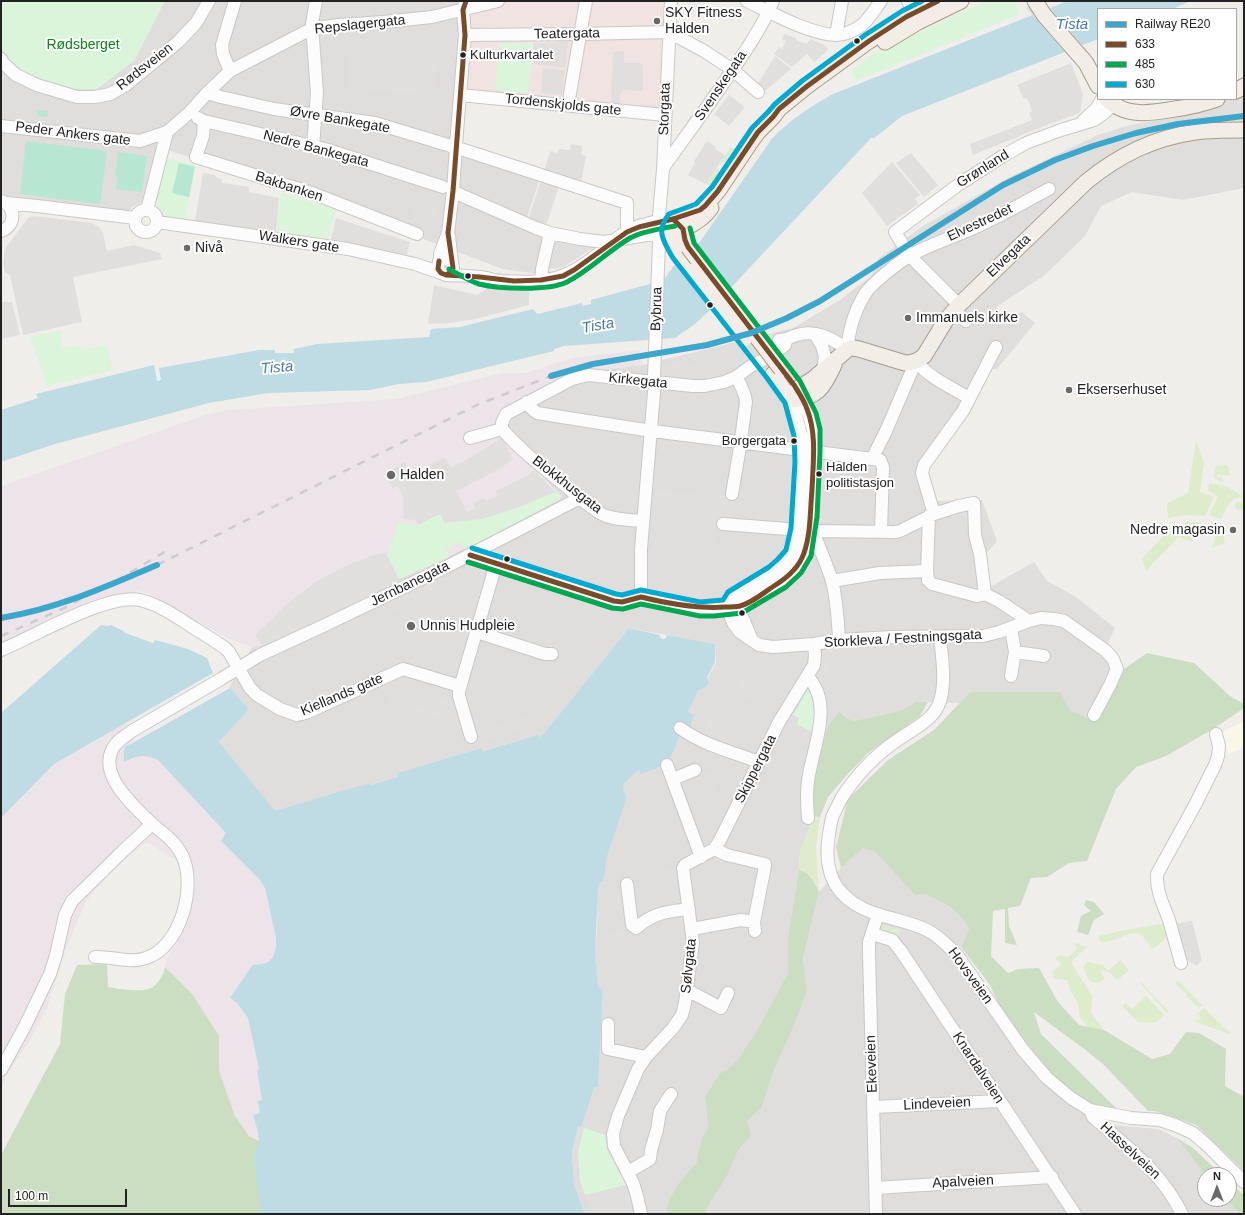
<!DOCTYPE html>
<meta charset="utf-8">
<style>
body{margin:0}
#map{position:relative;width:1245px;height:1215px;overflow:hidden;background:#f0eeeb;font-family:Helvetica,sans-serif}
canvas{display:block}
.frame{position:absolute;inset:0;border:2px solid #222;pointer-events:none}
.legend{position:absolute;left:1097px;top:8px;width:140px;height:92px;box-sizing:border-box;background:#fff;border:1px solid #a7a7a7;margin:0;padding:5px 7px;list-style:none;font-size:12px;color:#222}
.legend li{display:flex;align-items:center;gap:8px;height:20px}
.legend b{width:20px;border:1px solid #a7a7a7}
.north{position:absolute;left:1197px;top:1167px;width:40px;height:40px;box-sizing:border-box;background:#fff;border:1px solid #a7a7a7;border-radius:50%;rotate:0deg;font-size:11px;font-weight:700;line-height:16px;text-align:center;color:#222}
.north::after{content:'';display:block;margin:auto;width:14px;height:18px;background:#6a6968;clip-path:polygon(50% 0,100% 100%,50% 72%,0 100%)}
.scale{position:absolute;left:8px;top:1189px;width:119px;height:18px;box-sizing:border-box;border:2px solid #222;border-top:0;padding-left:5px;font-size:12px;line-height:14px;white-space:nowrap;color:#222;-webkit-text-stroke:3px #fff;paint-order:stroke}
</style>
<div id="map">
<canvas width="1245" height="1215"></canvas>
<div class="frame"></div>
<ul class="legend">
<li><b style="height:5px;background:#3da7cb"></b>Railway RE20</li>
<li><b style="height:5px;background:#7a4b2a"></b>633</li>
<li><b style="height:5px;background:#00a651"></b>485</li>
<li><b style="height:5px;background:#00a9ce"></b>630</li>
</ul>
<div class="north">N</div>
<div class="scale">100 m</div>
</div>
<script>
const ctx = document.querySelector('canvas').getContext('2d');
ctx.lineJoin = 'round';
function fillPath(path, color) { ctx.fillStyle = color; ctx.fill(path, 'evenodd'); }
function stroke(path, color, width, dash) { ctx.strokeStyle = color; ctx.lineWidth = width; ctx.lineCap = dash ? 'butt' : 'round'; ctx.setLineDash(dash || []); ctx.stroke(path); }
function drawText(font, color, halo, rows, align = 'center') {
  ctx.font = font + ' Helvetica,sans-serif'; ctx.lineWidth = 4; ctx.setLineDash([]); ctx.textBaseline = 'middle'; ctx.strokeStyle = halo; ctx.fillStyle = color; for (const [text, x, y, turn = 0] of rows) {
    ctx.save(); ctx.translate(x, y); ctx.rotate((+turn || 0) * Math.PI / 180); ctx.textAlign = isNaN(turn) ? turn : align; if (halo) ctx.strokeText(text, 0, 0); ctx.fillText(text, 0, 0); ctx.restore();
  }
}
fillPath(new Path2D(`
 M1,1H487L470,6L460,153L540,178L525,223L549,231L539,274L503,269L306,195L158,147L144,201L132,207L127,213L1,195Z
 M1244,86V188L1183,200L1132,192L1101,206L1085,236L1045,275L996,307L1006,319L1022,312L1035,323L997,369H988L928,469L937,501L982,500L997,541L985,555L990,587L1034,562L1047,581L1076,597L1115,628L1108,643L1124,669L1096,721L1070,710L970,692L960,703L916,702L899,711L854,721L845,717L839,711L828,726L813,786L814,816L800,852L799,870L788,937V973L757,1030L738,1059L727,1070L720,1073L705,1096L708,1127L701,1140L696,1163L677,1185L669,1200L666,1214H585L574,1184L572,1153L578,1126H581L591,1098L594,1087H598L603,989L598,987L596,975V945L599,882L603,881L608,853L626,796L623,789V785L638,770L641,774L688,712L699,690L706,687L709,682L708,677L716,662L715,644L629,628L541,737L538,735L482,751L481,748L397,773L398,777L369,785V783L275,812L219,742L249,709L229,688L239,668L252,647L262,645L399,579L481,541L562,497L516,450L502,429L506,408L586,371L642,365L793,328L840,300L871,276L879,258L923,226L1008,178L1098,135L1130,125L1198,113L1210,102L1217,99H1236V91Z
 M863,848L875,852L915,895L925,894L952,908L963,919L969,929L957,955L1023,1050L1093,1117L1113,1125L1158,1129L1177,1138L1205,1175V1199H1225L1240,1214H706L709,1205L727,1176L739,1149L751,1136L746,1121L762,1107L774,1070L790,1035L806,991L803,961L815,908L819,892L841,868Z`), '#dfdedc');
fillPath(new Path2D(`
 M470,1H675L670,116L465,91Z`), '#f1e3e1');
fillPath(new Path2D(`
 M640,350L642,365L586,371L516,403L502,429L516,450L562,498L481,541L399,579L262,645L252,647L229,639L150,594L137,591L101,600L35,627L1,643V486L208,414L229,410L396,399L502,373H526L572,358Z
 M127,722L134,742L126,745L125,762L143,755H149L158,760L227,833L221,841L259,879L265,888L276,938L275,953L273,957L268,962L262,964L254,965L237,1003L248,1018L259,1069L257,1070L262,1100L258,1101L260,1113L253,1116L258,1133L259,1141L249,1136L235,1116L219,1071V1036L193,995L165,967L168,957L181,936L187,918L183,865L149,843H146L118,864L86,901L66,950L47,1008L28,1043L7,1075L1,1088V818L54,764Z`), '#ede4e9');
fillPath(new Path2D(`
 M1244,720V747L1229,754L1220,734Z`), '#f8f7e8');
fillPath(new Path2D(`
 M730,147L734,149L726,162L722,163L721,162Z
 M717,168L720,171L710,186L706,184Z
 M1196,440L1204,463L1200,492L1214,497L1205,516L1185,515L1168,518L1167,503L1188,493Z
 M1227,465L1231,475H1222L1220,477L1219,474H1217V477L1220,478L1221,477L1224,481L1222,482L1214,478L1215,466Z
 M1209,483L1218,485L1221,486H1226L1244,497V500L1240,497C1229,499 1226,510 1221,519L1209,515L1218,496L1208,490Z
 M1237,502L1244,503V509L1239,510L1236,509L1235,505Z
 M1187,522H1197L1201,523L1192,542L1178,537L1146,571L1142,559L1171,527Z
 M1222,529L1225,543L1211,548L1214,542L1217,530Z
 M814,816L820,817L816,847L819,892C814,883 810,872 799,870L800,852Z
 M1166,923L1170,933L1161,943L1153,949H1152C1149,944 1144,937 1140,934C1128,929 1113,946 1100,941L1099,936L1120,931Z
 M881,925L899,929L900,930L898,937L896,939L879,930V926Z
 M1078,943L1083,947L1087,946V947L1071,962L1092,996L1091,1013L1104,1030L1089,1027L1080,1018L1078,1003L1071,992L1067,980L1053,978V971L1062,964L1055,959L1060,955L1068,957L1077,949L1074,944Z
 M1120,960L1129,970L1118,980L1110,973L1102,970L1101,973L1105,978C1093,990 1087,979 1084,968L1085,964L1088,962L1103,965L1108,971Z
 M1178,980L1202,1005L1199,1008L1186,996L1187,995L1175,983Z
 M1141,982L1168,1011L1167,1013L1140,983Z
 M1146,996L1164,1015L1155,1023L1138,1022L1122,1006L1126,1003L1132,1009Z
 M1204,1008L1230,1033L1229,1034L1194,1021V1020L1198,1021L1201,1018L1199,1015L1197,1016L1196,1015Z`), '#ddeccb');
fillPath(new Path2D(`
 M1147,653L1194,663L1230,696L1244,704V708L1213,729L1166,756L1136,767L1116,789L1087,861L1069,863L1047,877L1031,878L1020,906L1008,908L1009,926L1017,945L1005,943V909L993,911L991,956L1008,973L1018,969L1039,968L1058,1002L1079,1025L1104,1030L1152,1059L1170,1054L1186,1032L1199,1033L1226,1049L1225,1086L1244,1097V1171L1196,1125L1155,1111H1148L1104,1065L1087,1051L1034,1012L1041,1034L1117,1109L1094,1107L1054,1077L1003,1014L990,985L961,947L969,929L963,919L952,908L925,894L915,895L875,852L863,848L841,868L836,847L848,799L888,760L934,730L970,692H1060L1070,710L1096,721L1124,669Z
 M916,702H928L920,716L868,753L845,777L828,797L820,817L814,816L812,804L813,786L819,758L828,726L839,711L845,717L854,721L899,711Z
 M799,870C810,872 814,883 819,892L815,908L803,960L807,991L790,1035L774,1070L762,1107L747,1121L751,1136L739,1149L727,1176L709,1205L706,1214H666L669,1200L677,1185L696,1163L701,1140L708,1127L705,1096L720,1073L727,1070L738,1059L757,1030L788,973V937Z
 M1086,900L1094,902L1104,914L1094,920L1088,935L1077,932L1081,916L1091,911L1084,905Z
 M107,964L108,987C117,989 140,992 149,989C157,986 164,975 165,967L193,995L219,1036V1071L235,1116L249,1136L259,1141L261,1214H1V1155L60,1044L65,994L77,965Z
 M1177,1138L1193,1148L1222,1175H1205Z
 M1229,1182L1244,1195V1214H1240L1225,1199H1229Z`), '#cbdec1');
fillPath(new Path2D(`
 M1,1H165L134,61L97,89H76L55,84L23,72L6,57L1,46Z
 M985,1H1014L1020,14L856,81L851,71L870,56Z
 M499,43H533V64L532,66H530L528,93L495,90Z
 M167,158L196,165L185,220L165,216L155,202Z
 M281,193L337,209L327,238L276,233Z
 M63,330L60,348L78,346L85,349L107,345L113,370L47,386L30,337Z
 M556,492L562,498L465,550L460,542L446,549L449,557L399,579L387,555L399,523L418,525L440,514L482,519L519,507Z
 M808,689H809C817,706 817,713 812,732L797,724L799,718L793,715Z
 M584,1128L605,1135L607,1149L626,1185L585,1195L580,1181L578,1152Z`), '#daf5da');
fillPath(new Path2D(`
 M37,110L48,111L47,117L37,116Z
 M26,141L107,151L100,204L20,194Z
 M118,152L147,156L142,192L116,189L118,176H115Z
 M179,163L195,167L189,197L172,193Z`), '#b7e6d2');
fillPath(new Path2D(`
 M784,34L796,38V40L807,44L810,39L824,45L828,48L827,51L814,62L807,54L792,67L774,54L779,47L782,49L786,41L782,39Z
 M568,42L565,68L533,64V43Z
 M624,51V63H640L643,65V91L623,90L622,93H620V104L611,103L613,52Z
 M397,55V62L437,63L435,95L349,89V56Z
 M775,56L791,69L765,91L757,85Z
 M1071,63L1083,94L1080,113L1044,126L973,155L970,144L1032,120L1029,113L1032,111L1027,98L1024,99L1017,85Z
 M543,68L565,70L562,94L560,95L541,93Z
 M729,95L745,107L729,126L714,114Z
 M320,117L326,118L323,143L317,142Z
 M707,141L716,147L715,149L725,155L706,184L688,175L695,163L694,161Z
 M571,144L582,146L581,154L586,156L581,184L557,177L545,169L550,151L557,153L559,149L570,150Z
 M911,153L938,185L924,197L896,163Z
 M892,162L920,195L915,199L918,204L887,226L862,193Z
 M203,173L215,175L217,178L222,179V183L249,187V192L279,198L276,232L195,221Z
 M541,180L559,186L546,226L528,220Z
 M421,187L443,194L431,228L409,220Z
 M1106,187L1111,191L1094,211L1080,199L1090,189L1097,195Z
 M34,216L92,223L99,227L103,233L107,251L134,245L160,253L162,259L73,277L82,322L23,335L10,275L5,272L3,262L6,247L29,217Z
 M336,218L410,242L407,255L331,239Z
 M552,239L596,246L563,267L554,269L547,268Z
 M920,278L945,301L938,321L935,304L924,297L916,294L901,296L882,309V328L873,341L861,325L879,302L904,281Z
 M434,285L477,295L487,288H529V305L476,319L449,323L428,324Z
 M1,302H12L20,335L1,339Z
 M731,348L739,364L712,376L708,357Z
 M995,351L1005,356L997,369L988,364Z
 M678,363L681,366L696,365L698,377L677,378L663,377L664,365Z
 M764,379L769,385L763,391L760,402L749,405L750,389Z
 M700,390L743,395L742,403L699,398Z
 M925,423L934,429L932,432L940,437L928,456L911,446Z
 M502,438L513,459L501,468L456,491L467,512L475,508L473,504L484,498L486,501L497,496L496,491L526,476L534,470L555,492L519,507L482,519L445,523L440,514L418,525L416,520L403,519L404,499L398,486L393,489L385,473L405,462L414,480L433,470L430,465L445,458L451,468L470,458Z
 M824,462L867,468L861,495L831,493L829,492L830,488L822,485Z
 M657,491L735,496V522H718L710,588L692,601L696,569L694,562L689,555L682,552L674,551L665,555L660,561L647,559L649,552L655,544Z
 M862,538L864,551L875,559L876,573L838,579L828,539Z
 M386,553L399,579L262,645L255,635L288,603L317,581L341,568L373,555Z
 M471,566L491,572L472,637L382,606L455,572Z
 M827,648H833L824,688L817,686L823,651Z
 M1002,660L1018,661L1015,677L999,683L995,682L1000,673Z
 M743,671H759L783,676L774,695L772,693L771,697L767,695L761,705L735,693Z
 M400,678L403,685L401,688L404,698L407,700L411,711L392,715L384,684Z
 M450,698L454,711L415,723L413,716L417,715L415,709Z
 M712,701L717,703L712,712L719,716L716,723L721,725L715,741L703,737L709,721L695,715L701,702L709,706Z
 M531,715L533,720L528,722L529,727L481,743L477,731Z
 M723,727L733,731L727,747L715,742Z
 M706,744L716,749L709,766L698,762Z
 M707,771L721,777L713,794L700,781Z
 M678,867L680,881L677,883L679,901L668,902L663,869Z
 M1192,921L1202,960L1197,966L1185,959L1174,924Z
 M631,931L629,956L609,949L608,932Z
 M626,1186L634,1214H592L585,1196Z`), '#e0dfde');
fillPath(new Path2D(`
 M1068,1H1191L1172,9H1098V39L902,116L873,139L872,137L711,309L695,324L675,338L564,346L554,349V351L426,382L399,384L370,390L268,393L209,403L55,444L1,462V410L38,398L36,394L154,365L157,381L161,380L159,368L259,350H275V353H294V349L317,344L429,337L431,329L460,327L533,309L537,314L582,303L583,306L591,304V300L653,283L665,278L677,262L697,246L771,140C789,120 810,107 833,94Z
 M101,625L107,626L111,625L124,631L123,632L153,643L155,640L188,649L207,658L213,673L54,764L1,818V713Z
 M629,628L660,635V637L663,639L666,638L667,635L715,644V662L707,677L709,682L706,687L699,690L688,712L694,715L689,729L683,727L670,759L662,766L641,774L638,770L623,785V789L626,796L624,806L608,853L603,882H599C597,917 593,952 598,987L603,989L598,1087H594L591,1098L581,1127L578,1126L572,1153L574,1184L585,1214H261L254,1157L259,1141L258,1133L253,1115L260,1113L258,1101L262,1100L257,1070L259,1069L248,1018L237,1003L230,998L252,966L253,965L262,964L268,962L273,957L276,947V938L265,888L259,879L221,841L226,833L158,760C144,753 138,756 124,762C124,756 122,748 128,744L129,745L230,688L249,709L219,742L275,811L369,783L370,785L398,777L397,773L481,748L483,751L538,735L541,737Z`), '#bfdbe3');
fillPath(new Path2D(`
 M1044,1L1091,55L1073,61L1026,8Z`), '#dedddd');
const minor = new Path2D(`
 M747,1C772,13 809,34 836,35C845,35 855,30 862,25C869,19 875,9 881,1
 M908,1L913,13L921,19
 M465,35L580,34L669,32L704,51L733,70L758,92
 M836,35L842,1
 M1,59L3,63L16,75L37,85L77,97H95L110,94L126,85L178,42L196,23L209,1
 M230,71L223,54L222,45L235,1
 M207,93L221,97L274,109L375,123L464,150L627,203V232
 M460,95L665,115
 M568,105L586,1
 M198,118L204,121L325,149L443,187
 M204,121L203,136L196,157L312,193L417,234
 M1083,121L1096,109L1102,99
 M1,126L140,141L167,132L189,113L207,93L230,71L311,29L338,25L384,22L432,17L498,1
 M313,147L317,93L313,39L311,29L316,1
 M663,168C688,133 714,98 738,62C751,43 764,23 773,1
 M453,191L463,196L536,228L550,233L580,239L604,242L677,230
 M7,203L37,206L135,218
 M135 221a11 11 0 1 1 22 0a11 11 0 1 1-22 0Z
 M147,210L167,132
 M659,216L663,169L671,1
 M157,222L348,249L415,264L441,273
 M1,231C16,226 16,207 2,201
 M449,236L452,262L453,268L451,272L446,275L441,273L438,269L439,261C444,258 448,259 452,262
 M440,260V254L448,233L453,191L457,132L465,35L463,10L465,4
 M446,275C458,275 469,276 480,277C487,278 494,280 501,281C521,282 546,283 564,275C588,266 606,245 626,232C638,224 659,221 673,219L678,224
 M541,280L542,269L550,233
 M959,305L910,256L895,232L958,185L1003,156L1026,143L1061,130L1094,120L1104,113L1113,105
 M954,310L966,321
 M815,334L822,346L825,357L823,370
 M779,340C787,340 790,337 797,335C816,329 832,339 848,349
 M848,349C848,331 855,310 865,294C871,284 900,261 911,255C935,242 961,235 984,223C1006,213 1028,200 1049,189
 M916,361C929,378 951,387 969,398
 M654,377L659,242
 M527,402L531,408L537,413L562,417L645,430L880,460
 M502,429C519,449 541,466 562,483C574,493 592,510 606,516C618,520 631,520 643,521
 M470,438L502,429V423L506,414L572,379L588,375L693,386H705L724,382L736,377L751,366L769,357L785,345L786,340
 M872,459L886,431L916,361
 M880,460L883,467L881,532
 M732,494L740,447L746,402C745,392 741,385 736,377
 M934,514L922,473L924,465L963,411L996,347
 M929,516L927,571L928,580L932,584L977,596L985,594L999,601L1029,621
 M723,524L813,531C819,548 827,564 832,581C837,600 838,621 839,640
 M813,531L896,532L900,531L934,514L959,506L974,503L975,535L980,554L985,594
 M470,555L614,601L622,602L641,597
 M832,581L880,573L927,571
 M641,597L657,601L700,609H713L740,606L782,581L795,569L804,555L806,544L810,517L813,452V430L809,415L798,392
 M641,597V549L654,392
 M727,607L733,623L740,632L759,645L773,647L814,644L839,640L893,637L983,636L999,632L1029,621L1041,618L1054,619L1064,621L1106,651L1113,659L1117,669L1110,685L1094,715
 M727,607L732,598L773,573L783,564L792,553L798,529L802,462L801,435L797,419L791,400
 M727,607L741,614L752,640
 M477,632L545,654H552
 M940,637C942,656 947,688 938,706C931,721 912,730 899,739C875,755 856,775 841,799C838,806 834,812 832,818C830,826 829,834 828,842C826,859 829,878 840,891C863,918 898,916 927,930C939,936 948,946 957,955L1023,1050L1047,1078L1071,1098L1090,1110L1131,1118L1160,1120L1175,1125L1193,1133L1209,1147L1244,1182
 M1,650C33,637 107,593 140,600C160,605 177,617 194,628C204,634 215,641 225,648L229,652L250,688L257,695L280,709L297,715L306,713L403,669L460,686
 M1015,652L1044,656
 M807,676C835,704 812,749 808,781C806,793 807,806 808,818
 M1011,676L1015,652L1011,628
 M680,728C703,745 733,752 759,762
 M471,737L459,696V691L496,564
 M667,765L701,857
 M673,779L695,770
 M714,849L727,855L765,864V866L754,922L755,931
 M627,884L632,925L636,928C654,912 667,912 689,909
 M692,929L741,920L754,922
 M872,934L892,940L901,951L1075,1214
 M95,957C111,956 130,964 146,958C181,947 197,885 182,855C176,842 163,833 152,824
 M1181,963C1177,949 1173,934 1169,920C1163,904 1156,891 1157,874L1195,805L1215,765L1218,756L1219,746L1216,734
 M687,990L721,1008L728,993
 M608,1024V1049L646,1057
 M1,1070L25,1026L50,974L56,955L65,915L72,901L123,851L152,824C136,808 99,777 112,750C116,741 124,737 132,731L221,679L260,655L323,626L446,567L580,498
 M873,1107L1000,1101
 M1090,1110L1093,1117C1128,1148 1161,1171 1182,1214
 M628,1172L647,1161L650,1159L651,1150L657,1130L660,1111L671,1094
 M875,1188L1052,1177
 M641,1214L637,1196L633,1183L614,1146L613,1134L618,1116L638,1069L646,1057L673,1028L682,1015L685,1003L693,942L683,868L685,865L714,849L719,842L779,722L814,665L815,655L814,644
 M876,1214L869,953V942L878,914`);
const major = new Path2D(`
 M1035,1L1044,15L1086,63L1098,86
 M885,42L918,22L961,1
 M1236,91L1244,86
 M1107,99C1126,118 1152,113 1175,109C1190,107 1203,104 1217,99
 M688,247L685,240L683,229C695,224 704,218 711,208
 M692,271C685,263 667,242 669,231C669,227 672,222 673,219L690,214L700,210L705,206L718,191L750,143L758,132L773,117L779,109L806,87L869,41L906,17L938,1
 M773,374L791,400
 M791,400L797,389L813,379L848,349L853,348L859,349L905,363C913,363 918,361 924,356L946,320L959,305L1086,182C1119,155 1153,138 1195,132C1211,130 1228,130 1244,130
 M791,400C817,399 824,387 834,365`);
stroke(minor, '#c9c8c7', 14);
stroke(major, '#a79c86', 17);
stroke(minor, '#fdfcfc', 12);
stroke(major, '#f3ede7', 15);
stroke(new Path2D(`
 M157,565L477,405L551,376
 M1,636L62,609L121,578L166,551`), '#ccc', 2.5, [8, 8]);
const majorBridge = new Path2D(`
 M688,247L781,369
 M692,271L745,338`);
stroke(majorBridge, '#a79c86', 17, []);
stroke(majorBridge, '#f3ede7', 15);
stroke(new Path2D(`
 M439,261L438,269L441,273L446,275L451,272L453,268L448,233L453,191L465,35L463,10L466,1
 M446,275L480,277L514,281L541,280L563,276L574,270L627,232L639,227L673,219L700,210L705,206L718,191L758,132L773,117L779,109L806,87L869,41L906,17L938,1
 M470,555L614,601L622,602L641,597
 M641,597C669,604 696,609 725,607C730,607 735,607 740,606C752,603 763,593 774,586C787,578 799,568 804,553C811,533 810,511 812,490C813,463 817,434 807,409C804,400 799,393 794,385L688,247L685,240L683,229L673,219`), '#7a4b2a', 5);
stroke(new Path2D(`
 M449,269C458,274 469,281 479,284C499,289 549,291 567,282C590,270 608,251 630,238C643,231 660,229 675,226
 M468,562L612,608L623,609L641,604L700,616H714L742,613L786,587L801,573L811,556L817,517L820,452V429L816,413L800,381L694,243L690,228`), '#00a651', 5);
stroke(new Path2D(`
 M472,548L616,594L622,595L641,590L700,602L723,600L728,592L769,567L778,559L786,550L791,528L795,462L794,436L785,403L767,378L673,258C664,242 655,231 669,214L696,204L712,187L752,128L768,112L775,104L802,81L865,35L902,11L922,1`), '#00a9ce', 5);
stroke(new Path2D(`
 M551,376L593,364L707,345L751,333L787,318L820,301L1003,185L1055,160L1093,146L1136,133L1178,124L1244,116
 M1,618C56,609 106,587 157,565`), '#3da7cb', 6);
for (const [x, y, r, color] of [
 [657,21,4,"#6a6968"],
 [857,41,3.5,"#222"],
 [463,55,3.5,"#222"],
 [187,248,4,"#6a6968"],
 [468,276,3.5,"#222"],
 [710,305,3.5,"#222"],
 [908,318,4,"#6a6968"],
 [1069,390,4,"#6a6968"],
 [794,441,3.5,"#222"],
 [819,474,3.5,"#222"],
 [391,475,5,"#6a6968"],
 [1233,530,4,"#6a6968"],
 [507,559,3.5,"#222"],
 [742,613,3.5,"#222"],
 [411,626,5,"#6a6968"]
]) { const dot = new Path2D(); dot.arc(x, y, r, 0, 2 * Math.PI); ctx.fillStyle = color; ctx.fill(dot); stroke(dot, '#fff', 1.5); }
drawText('13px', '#222', '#fff', [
 ["Kulturkvartalet",470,55],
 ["Borgergata",786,441,"right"],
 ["Halden",826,467],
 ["politistasjon",826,483]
], 'left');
drawText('14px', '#222', '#fff', [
 ["SKY Fitness",665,13],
 ["Halden",665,29],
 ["Nivå",195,248],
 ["Immanuels kirke",916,318],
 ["Ekserserhuset",1077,390],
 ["Halden",400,475],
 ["Nedre magasin",1225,530,"right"],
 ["Unnis Hudpleie",420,626]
], 'left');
drawText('14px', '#222', '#fff', [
 ["Repslagergata",360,25,-6],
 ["Teatergata",567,34,-1],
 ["Rødsveien",145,67,-38],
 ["Svenskegata",721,86,-56],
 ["Tordenskjolds gate",563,105,6],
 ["Storgata",665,109,-88],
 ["Øvre Bankegate",340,120,10],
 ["Peder Ankers gate",73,134,7],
 ["Nedre Bankegata",316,149,15],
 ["Grønland",983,169,-32],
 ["Bakbanken",289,187,18],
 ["Elvestredet",980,223,-25],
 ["Walkers gate",299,242,9],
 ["Elvegata",1009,256,-44],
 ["Bybrua",657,309,-88],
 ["Kirkegata",638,381,6],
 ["Blokkhusgata",567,485,38],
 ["Jernbanegata",410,584,-26],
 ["Storkleva / Festningsgata",903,639,-3],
 ["Kiellands gate",342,695,-23],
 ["Skippergata",756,769,-63],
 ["Sølvgata",689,966,-84],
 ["Hovsveien",970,976,54],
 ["Ekeveien",872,1064,-92],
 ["Knardalveien",978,1068,57],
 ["Lindeveien",937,1104,-3],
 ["Hasselveien",1130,1151,43],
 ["Apalveien",963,1182,-3]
]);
drawText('14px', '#0c8416', '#fff', [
 ["Rødsberget",83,45]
]);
drawText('italic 15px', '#4a7aab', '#fff', [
 ["Tista",1072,25],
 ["Tista",598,326,-10],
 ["Tista",277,368,-5]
]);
</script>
